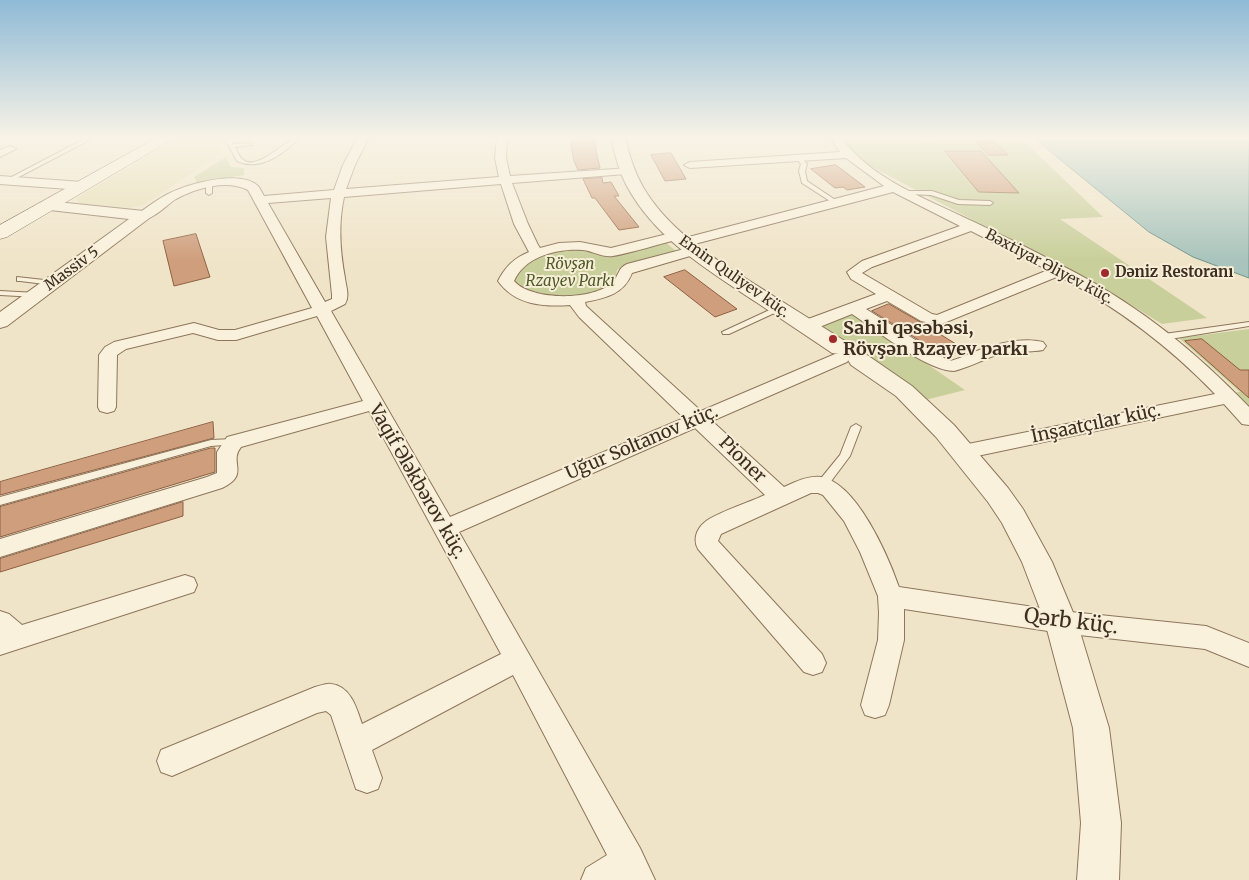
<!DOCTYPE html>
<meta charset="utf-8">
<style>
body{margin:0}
canvas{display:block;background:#f0e4c8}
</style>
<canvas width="1249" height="880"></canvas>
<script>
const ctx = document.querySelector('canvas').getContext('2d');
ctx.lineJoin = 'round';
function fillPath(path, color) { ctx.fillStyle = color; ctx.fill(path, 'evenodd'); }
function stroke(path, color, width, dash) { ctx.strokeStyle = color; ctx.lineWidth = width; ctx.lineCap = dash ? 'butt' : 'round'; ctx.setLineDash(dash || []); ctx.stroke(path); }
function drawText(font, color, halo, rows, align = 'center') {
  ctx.font = font + ' Merriweather,serif'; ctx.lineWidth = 4; ctx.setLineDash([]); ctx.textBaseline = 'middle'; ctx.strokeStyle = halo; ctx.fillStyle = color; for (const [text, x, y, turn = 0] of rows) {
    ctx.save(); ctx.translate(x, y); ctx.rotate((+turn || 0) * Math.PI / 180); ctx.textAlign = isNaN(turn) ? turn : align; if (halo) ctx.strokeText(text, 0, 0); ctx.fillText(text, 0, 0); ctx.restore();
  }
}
fillPath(new Path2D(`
 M181,137H217L221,154L145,204L130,208L80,204L76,198Z`), '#e6deb5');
fillPath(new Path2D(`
 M840,137L1023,140L1103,217L1060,219L1207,318L1162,324L1108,291L859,160Z
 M226,157L231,167L244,168V175L197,183L194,177Z
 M664,241L677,252L624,266L617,270L615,282C594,298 558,302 533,294C527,292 521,287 516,284L514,278C518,273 521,266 526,262C537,254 571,247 584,250C592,251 598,256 607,255Z
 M853,313L965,390L925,400L869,361L870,351L863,346L841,344L815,326Z
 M1249,329V413L1230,393L1240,392L1179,338Z`), '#c9cf9b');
const water = new Path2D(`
 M1033,137H1249V278L1193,257L1149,232Z`);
fillPath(water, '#a9c4bc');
stroke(water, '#6f938a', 1);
const building = new Path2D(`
 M570,137H596L595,146L600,168L578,170L574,161Z
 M976,141L994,142L1008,155H989Z
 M945,151H981L1019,193L979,192Z
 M671,153L686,179L665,181L651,155Z
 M836,165L865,187L847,190L843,187L835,188L811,169Z
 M602,178L603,183L611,182L619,196H614L639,227L619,230L595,198H592L583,179Z
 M196,234L210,277L174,286L163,241Z
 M685,270L737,309L715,317L664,277Z
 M889,304L922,323L964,349L946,357L872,311Z
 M1202,339L1240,370H1249V398L1185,341Z
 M213,422L214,438L0,495V482Z
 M211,448H215V472L0,537V507Z
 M183,502V516L0,572V559Z`);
fillPath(building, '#cf9f7d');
stroke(building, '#8d5f41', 1);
const service = new Path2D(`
 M88,137H95L11,181L6,180Z
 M224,137H230L233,144L252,143V145L235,147C237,150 238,155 241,158C256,175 286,137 301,137C284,153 261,172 237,161Z
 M799,156L807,164L805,171L807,181L837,201V203H833L802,183L799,171L801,164L796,158Z
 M209,183L212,185V193L209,195L206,193V185Z
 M907,191H932L959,200L990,201L993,203L990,205L958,204L931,195L905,194L904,193Z
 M17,277L53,281L57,283L53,285L20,281H17Z
 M0,291L37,293L41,295L37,297L0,295Z
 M776,307H782L783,309L729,334H723L722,332Z
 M1249,322V326L1164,340L1160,337L1164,334Z
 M856,424L861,427L850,456L826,488H818L817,485L818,482L840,455L851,427Z
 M234,439L239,442L238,444L211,446L0,505V497L211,440Z`);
const minor = new Path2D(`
 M358,137H369L355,165L346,189L499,177L495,158L497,137H507L506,158L510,176L630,168L632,170L626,174L512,183L528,224L538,245L540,248L559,243L580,242L611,248L675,232L682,236L680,239C658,244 635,252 613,256C603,258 593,251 583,250C558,248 525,256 514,281C531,301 594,301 613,282C619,275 618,268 627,264L692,247L697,248L699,251L697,254L632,273C624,294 606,298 585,302L586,306L701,411L835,354L841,353L847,354L850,358L847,362L712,421L784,487C794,482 809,475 821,477C857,483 888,556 899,587L1061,611L1206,626L1249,643V667L1205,649L1061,633L904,609V640L889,705L885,715L875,718L865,715L861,705L878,640L879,613L878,596L860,552L844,521L823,495L818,493H811L721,534L718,541L822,654L826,663L822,672L813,675L804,672L698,549C693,540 696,529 705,522C716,513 750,502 765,495L695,428L459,532L640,848L655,880H581L586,868L607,855L513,675L372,750L382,778L378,789L367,793L356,789L331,715L326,711L317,713L172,776L161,772L157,761L161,750L315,687C320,686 326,683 331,684C351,686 357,709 362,724L501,654L369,411L241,447C228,463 251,474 222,488L0,557V539L207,477L217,473V452L227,437L363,401L317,316L236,340H218L193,333L126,349L117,355L116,407L114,411L107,413L100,411L98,407L99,355L105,347L114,342L194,323L219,330H235L312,308L248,190C227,179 196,188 176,199C166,205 152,222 139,219L137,216L139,213C149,206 158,199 168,194C187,184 240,169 258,186C260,188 262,193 264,196L334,190L343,165ZM501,184L514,224L529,252C514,258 505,267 498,281C515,305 543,307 570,305L579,317L684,418L450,517L331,311L345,304C350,296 346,287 345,278C340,251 338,224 344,197ZM331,198L326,237L332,295V299L325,302L268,203Z
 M830,137H841C870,179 929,200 974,222C1008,238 1042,255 1076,273C1143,309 1196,352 1249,407V425L1242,424L1224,404L963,459L956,457L953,452L956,447L963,445L1215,394C1169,346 1118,308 1059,276L939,325L921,321L887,301L866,309L949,361C957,360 966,355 974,352C995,344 1021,337 1043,342L1046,346L1043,350C1029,353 1014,350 999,354C984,359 970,367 954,371C927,371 876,330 852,314L812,330H800L798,326L800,322L876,294L851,279L847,272L862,261L960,226L893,192L687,246H677L675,243L677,240L884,186L846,158L690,168L684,165L690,162L840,152ZM971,231L1048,270L937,315L932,314L862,273L872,267Z
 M10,146L16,149L0,157V150Z
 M0,176L82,182L88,186L82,190L0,184Z
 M185,575L194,578L197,585L194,592L0,655V611L9,614L22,625Z`);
const tertiary = new Path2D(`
 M611,137H625C629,155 634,171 643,187C670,234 723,264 767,292C794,309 821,326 848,343L851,348L848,353L840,354L832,353C807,336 781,319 756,302C709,271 656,239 628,188C619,172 615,155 611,137Z
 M47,201L144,211L150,213L152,216L7,326L0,328V312L129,219L41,209L39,206L41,203Z
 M859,353L867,355L912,386L954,425L1008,488L1023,509L1052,562L1077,622L1109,728L1121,823L1119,880H1077L1081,823L1073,728L1045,622L1022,562L1002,523L988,502L936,437L896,396L851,365L848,360L851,355Z`);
const secondary = new Path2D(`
 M158,137H176L7,237L0,239V225Z`);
stroke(service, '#8d765c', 2);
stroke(minor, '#8d765c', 2);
stroke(tertiary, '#8d765c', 2);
stroke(secondary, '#6f573f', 1);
fillPath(service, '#faf1dc');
fillPath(minor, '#faf1dc');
fillPath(tertiary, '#faf1dc');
fillPath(secondary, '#faf1dc');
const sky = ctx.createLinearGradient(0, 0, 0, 260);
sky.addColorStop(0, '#8fbad6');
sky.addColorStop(0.53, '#f8f3e6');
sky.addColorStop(1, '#f8f3e600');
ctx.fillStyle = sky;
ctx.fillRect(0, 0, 1249, 260);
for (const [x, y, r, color] of [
 [1105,273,5,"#9e2a2b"],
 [833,339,5,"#9e2a2b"]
]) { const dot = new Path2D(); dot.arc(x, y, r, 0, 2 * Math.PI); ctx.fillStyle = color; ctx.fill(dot); stroke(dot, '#f7eed8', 2); }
drawText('italic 15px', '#4d5a26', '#f7eed8', [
 ["Rövşən",570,265],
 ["Rzayev Parkı",570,282]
]);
drawText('15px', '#3d2e20', '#f7eed8', [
 ["Bəxtiyar Əliyev küç.",1049,267,28],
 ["Massiv 5",72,269,-36],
 ["Emin Quliyev küç.",734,277,35]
]);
drawText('bold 15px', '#3d2e20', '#f7eed8', [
 ["Dəniz Restoranı",1115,273]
], 'left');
drawText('bold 18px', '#3d2e20', '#f7eed8', [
 ["Sahil qəsəbəsi,",843,329],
 ["Rövşən Rzayev parkı",843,350]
], 'left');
drawText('18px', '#3d2e20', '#f7eed8', [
 ["İnşaatçılar küç.",1096,424,-12],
 ["Uğur Soltanov küç.",642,443,-23],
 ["Pioner",742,460,44],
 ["Vaqif Ələkbərov küç.",417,482,60]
]);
drawText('21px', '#3d2e20', '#f7eed8', [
 ["Qərb küç.",1071,622,7]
]);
</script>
